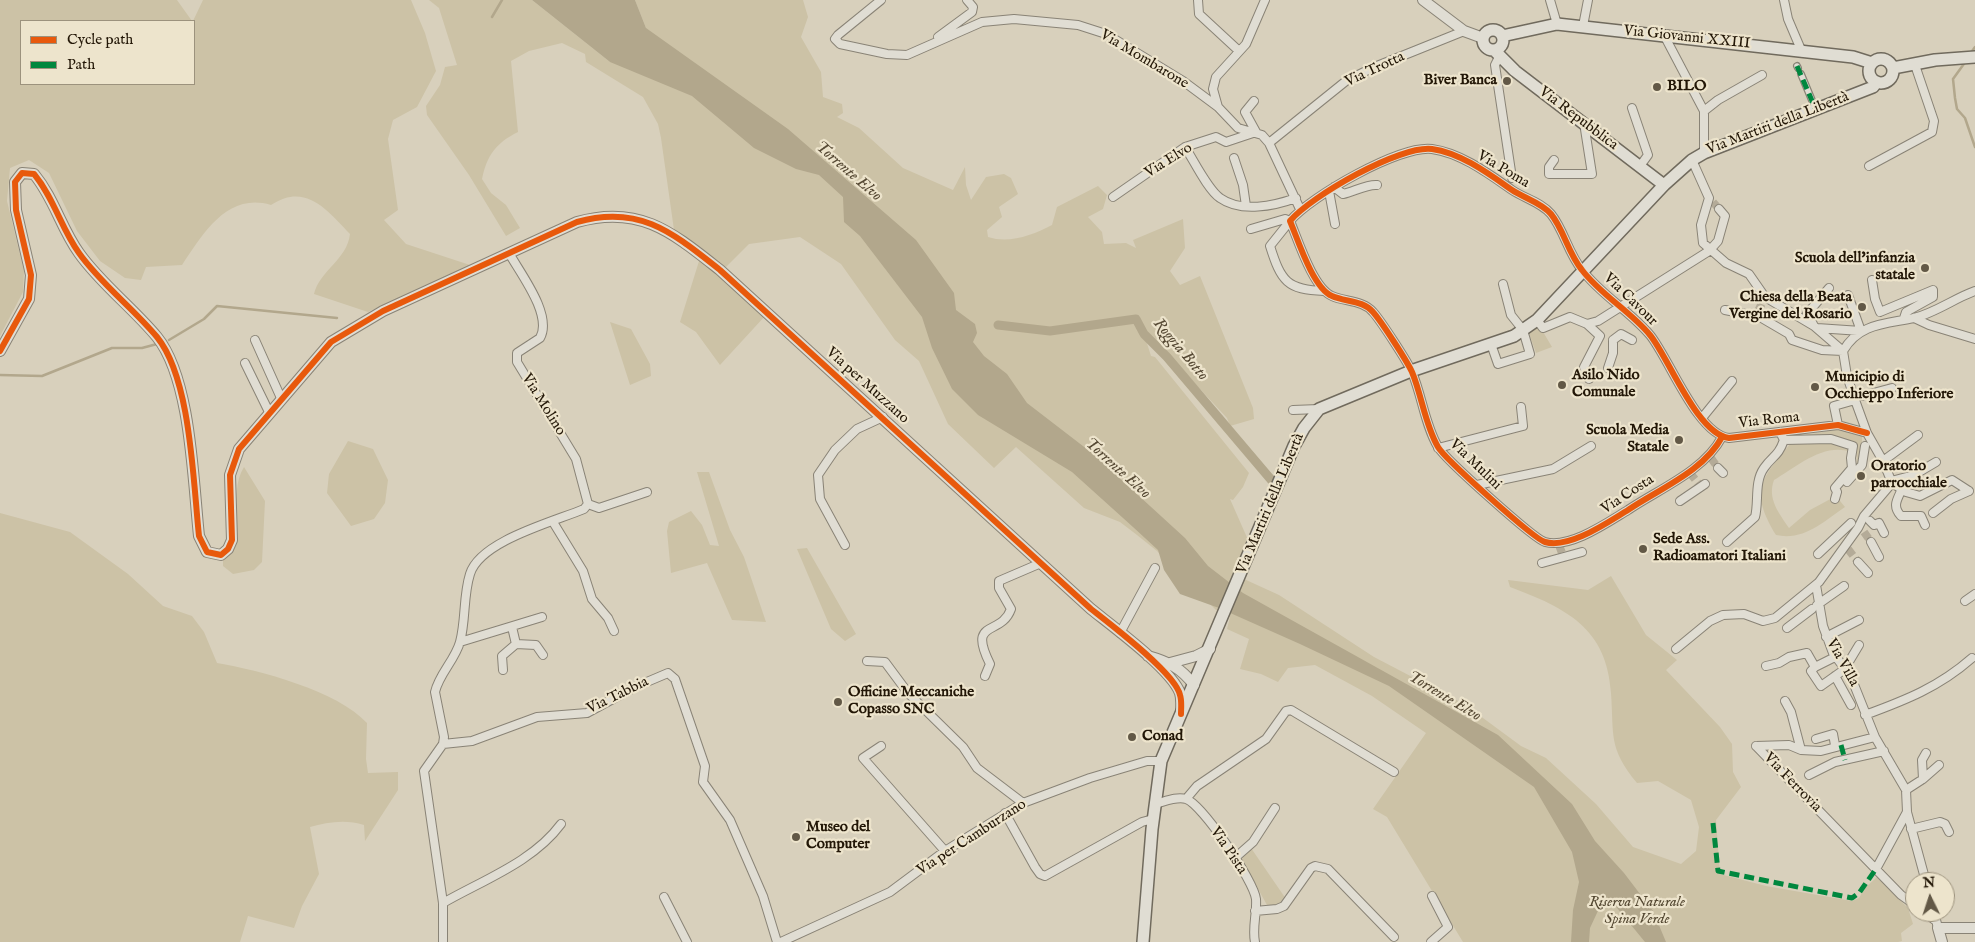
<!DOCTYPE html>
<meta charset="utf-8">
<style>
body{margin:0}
#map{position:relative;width:1975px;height:942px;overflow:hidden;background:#d8d0bc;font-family:"IM FELL English",serif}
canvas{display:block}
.legend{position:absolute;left:20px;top:20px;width:175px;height:65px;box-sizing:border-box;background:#ede4cc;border:1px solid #9c927d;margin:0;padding:6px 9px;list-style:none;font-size:15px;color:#231707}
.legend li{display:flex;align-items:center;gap:10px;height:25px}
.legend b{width:25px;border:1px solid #9c927d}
.north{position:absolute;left:1905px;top:872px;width:50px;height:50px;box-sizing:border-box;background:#ede4cc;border:1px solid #9c927d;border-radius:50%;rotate:356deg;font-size:14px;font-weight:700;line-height:20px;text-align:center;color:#231707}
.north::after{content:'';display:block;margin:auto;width:18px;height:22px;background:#625846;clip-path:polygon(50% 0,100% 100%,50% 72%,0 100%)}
</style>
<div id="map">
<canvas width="1975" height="942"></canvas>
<ul class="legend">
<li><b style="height:6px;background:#e8590c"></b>Cycle path</li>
<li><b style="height:6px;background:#00873e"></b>Path</li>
</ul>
<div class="north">N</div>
</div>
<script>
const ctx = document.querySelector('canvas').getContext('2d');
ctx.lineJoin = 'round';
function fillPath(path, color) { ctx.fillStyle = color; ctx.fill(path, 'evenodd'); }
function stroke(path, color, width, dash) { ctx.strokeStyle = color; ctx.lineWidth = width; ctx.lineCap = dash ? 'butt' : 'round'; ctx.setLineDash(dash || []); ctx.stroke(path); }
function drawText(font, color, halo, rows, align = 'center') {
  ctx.font = font + ' "IM FELL English",serif'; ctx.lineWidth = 4.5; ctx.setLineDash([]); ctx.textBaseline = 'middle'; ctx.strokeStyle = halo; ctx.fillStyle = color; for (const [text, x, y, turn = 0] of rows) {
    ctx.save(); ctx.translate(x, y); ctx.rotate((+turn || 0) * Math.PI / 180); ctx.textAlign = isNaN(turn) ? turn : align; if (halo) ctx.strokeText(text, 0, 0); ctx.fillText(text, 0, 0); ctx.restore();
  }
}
fillPath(new Path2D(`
 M0,0H177L192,21H21V84H194L193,21L203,0H411L425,33L436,71L417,107L393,120L388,139L398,210L384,220L406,244L470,265L368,312L314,294C320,270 347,260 350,234C327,210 306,182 271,205C227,192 203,234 182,265L146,267L141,280L125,278L100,261L77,231L49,173L29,160L10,168L7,201L24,271L23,292L0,336Z
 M429,0H532L610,62L646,28L635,0H803L808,17L801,37L821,72L823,97L842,104L843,113L837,117L859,128L903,168L953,190L965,167L966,185L971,200L986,177L1004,174L1011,178L1018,194L999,207L1002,217L987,230L988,237C1009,244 1033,235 1052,225L1057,207L1098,186L1107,195L1103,209L1088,217L1102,232L1104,244L1126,243L1136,248L1133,240L1183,219L1185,248L1170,271L1180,285L1200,276L1253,408L1254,419L1230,426L1227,418L1146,331L1137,318L1085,324L1087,326L1134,321L1144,334L1151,356L1155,357L1249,473L1243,487L1233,500L1230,499L1249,542L1233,574L1279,595L1374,657L1464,704L1521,746L1546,758L1596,804L1633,847L1681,864L1696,851L1699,827L1691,800L1658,781L1637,783C1608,748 1614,735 1611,693C1607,628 1566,608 1510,587L1508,580L1588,590L1611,576L1646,635L1677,660L1666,670L1720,727L1732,744L1733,772L1741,787L1716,820L1720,874L1766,886L1852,901L1859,898L1865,888L1877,877L1908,908L1913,924L1901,933L1902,941L1898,942H1463L1387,817L1373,809L1426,733L1372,696L1315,665L1288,668L1278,682L1261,674L1240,669L1249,639L1227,629L1230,617L1216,610L1157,551L1137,535L1120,522L1084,508L1016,447L994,468L948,424L919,361L895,340L841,264L800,237L749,244L726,267L674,230L661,138L658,124L643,97L586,62L585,54L562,43L529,51L511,61L518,132C496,143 487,155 482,179L491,193L506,205L520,228L506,236L469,175L427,115L426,106L440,85L445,67L457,65L439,8Z
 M700,258L765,316L720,365L696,332L680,322Z
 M610,322L631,329L650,364L651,376L630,385Z
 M1539,325L1552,347L1536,353L1529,333Z
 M1841,429L1862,436V453L1858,466L1855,446L1847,440L1834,438L1791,437Z
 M348,441L373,449L388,480L385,503L374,519L351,526L327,493L329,474Z
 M1830,442L1852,447L1851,452C1824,442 1796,467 1774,480C1767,499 1779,513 1789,528L1810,510L1836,496L1845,507C1823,522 1804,541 1776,535C1749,490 1761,479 1791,443Z
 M244,467L265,501L262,562L254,570L233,574L223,566V560C250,533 226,496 244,467Z
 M697,472H709L730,530L744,557L766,622L732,620L707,563L671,573L667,531L669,522L691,511L702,525L710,545L719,546Z
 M0,513L70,532L128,574L163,606L192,616L204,632L217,663C259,670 338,691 367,723L366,759L368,773L398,772V790L365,841L364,825C346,819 327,822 310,827L319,874L302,906L294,928L248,916L240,942H0Z
 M807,548L856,634L845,641L831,629L797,549Z
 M1251,848L1286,899L1277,906L1269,907L1267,905L1242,860L1243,856Z`), '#ccc2a6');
fillPath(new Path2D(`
 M532,0H635L646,28L788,129L916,240L954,293L956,310L975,324L977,333L973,342L984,356L1007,374L1027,403L1092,453L1185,538L1208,566L1243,593L1498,735L1572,804L1595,841L1624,873L1653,911L1666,942H1645L1613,903L1603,900L1590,928L1589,942H1571L1573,910L1579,882L1572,852L1534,787L1389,686L1300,644L1219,608L1180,594L1164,570L1158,550L1133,527L1072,472L978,415L952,389L932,348L922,317L860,236L844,222L843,197L819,175L796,169L754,148L692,96L610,62Z`), '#b2a78c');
stroke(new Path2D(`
 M492,17L502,0
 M1970,54L1975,47
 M1966,61L1953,79L1955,98L1957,109L1965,118L1975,147
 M169,340L204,319L217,306L337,318
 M0,375L42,376L112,348H142L157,344`), '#b2a78c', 2.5);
stroke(new Path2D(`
 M998,325L1050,331L1136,319L1144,334L1167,357L1273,482`), '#b2a78c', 9);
stroke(new Path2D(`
 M1713,202L1719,209
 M1758,311L1763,301
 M1711,458L1718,468
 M1690,473L1698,483
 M1864,532L1871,542
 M1559,545L1562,553
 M1848,549L1858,562`), '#b4ab98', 8, [8, 4]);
const pedestrian = new Path2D(`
 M1797,66L1798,68
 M1801,74L1816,110`);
const minor = new Path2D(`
 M881,0L838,35L835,39L840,44L887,54L907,55L982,22L1014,19L1078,25L1106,34L1183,81L1218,107
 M1198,0L1199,14L1239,51
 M1265,0L1246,44L1216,77L1213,89L1218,107L1238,128L1262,135L1269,143L1300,209
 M1550,0L1557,24
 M1784,0L1788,19L1802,52
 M1583,26L1588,0
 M938,37L972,12L973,7L967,0
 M1665,37L1704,111V153
 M1499,57L1495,65L1512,178
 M1254,101L1245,112L1256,132
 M1632,108L1648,155L1640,166
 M1704,111L1718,100L1762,75
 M1269,143L1346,81L1372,68L1464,31
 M1185,147C1194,161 1208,190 1220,198C1241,213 1274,206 1296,198
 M1234,158L1243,185L1246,206
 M1554,160L1549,167V174H1592L1584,123
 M1869,166L1932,132L1934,121L1915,65
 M1334,187L1343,194C1353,192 1367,184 1377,185
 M1329,191L1335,224
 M1113,197L1185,147L1216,137L1226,142L1256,132
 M1290,221L1270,246C1281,281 1287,290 1324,291
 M1251,229L1285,219L1290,221
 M1872,280L1875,299L1880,312L1933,290V297L1906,312L1904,318
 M1848,295L1861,331
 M1725,310L1760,317L1789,334L1792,340L1822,350L1843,351
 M1914,318L1929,325L1975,339
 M1537,320L1543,328L1570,317L1587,324L1598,321L1709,251L1718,241L1725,216L1719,209
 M1587,324L1600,336L1584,367L1589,379
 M1813,324L1807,314L1829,288
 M1817,328L1861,331
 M255,340L281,398
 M1613,340L1621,334L1632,340
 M1491,344L1498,364L1530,354L1523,330L1511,315L1503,284
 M1843,351C1859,323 1886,324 1914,318C1935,313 1955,298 1975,291
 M245,363L269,412
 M1608,368L1613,353V340
 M1862,396L1892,388
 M1293,410L1319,409
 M1702,418L1732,381
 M1838,425L1834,406L1855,400
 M1780,432L1784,440L1831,439L1853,446L1851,458L1852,468L1835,488L1837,492L1835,499
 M1722,437C1704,471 1659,489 1628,510C1608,522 1570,549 1545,542C1534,539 1445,459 1438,447C1425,425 1422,396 1412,372C1407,361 1381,321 1373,312C1363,300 1345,302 1332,296C1313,288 1298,240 1290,221C1311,196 1400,145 1432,149C1461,153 1489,174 1512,190C1524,198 1542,203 1551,214C1564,230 1568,253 1582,270C1601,295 1630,311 1650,335C1669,358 1697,434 1729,438L1838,425L1867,433
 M1438,448L1523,426L1521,407
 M1883,461L1918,435
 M1718,468L1723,473
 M1891,481L1914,475L1936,462
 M1847,482L1862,465L1865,446
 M1892,483L1906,492L1920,496L1952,480L1969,491
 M1477,485L1553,469L1591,446
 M1902,489C1897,500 1892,506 1901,516H1921L1925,525
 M1680,501L1705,484
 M588,504L599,508L647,492
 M1933,513L1951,499L1969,491
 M1870,521L1874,525L1879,523L1884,533
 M553,522L583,571L592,599L608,618L614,631
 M1727,542L1755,517C1759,502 1754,482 1764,468C1773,455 1778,457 1784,440
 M1871,542L1879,557
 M845,545L820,499L818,475L835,450L857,429L883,417
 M1818,554L1851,523
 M1858,562L1868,573
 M1542,563L1582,552
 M1816,585L1823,626L1833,653L1851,677L1875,737L1906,790L1907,812L1926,882
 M1965,601L1975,594
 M1817,605L1844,586
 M512,627L516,644L536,645L543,655
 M1787,628L1812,609
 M1120,633L1155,568
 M1826,637L1859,620
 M460,642L542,617
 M1676,649L1710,621L1723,615L1744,614L1763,621L1775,618L1819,582L1858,528L1864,516L1892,483L1883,461L1867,433L1855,400L1847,376L1843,351L1814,326L1765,297L1749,274L1726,263L1703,243L1701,225L1709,198L1692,160
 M867,661L885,662L908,693L963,747L977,768L1023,803
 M1766,666L1779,663L1789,657L1807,653L1815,667L1835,657
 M1815,667L1811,671L1821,686L1845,669
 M1843,667L1850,660L1859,645
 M503,670L502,656L516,644
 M985,676L990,664C967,618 1001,637 1011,609L999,588V581L1041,563
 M1835,676L1851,705
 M1785,701L1791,712L1801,750
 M1865,715C1906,700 1939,687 1972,658
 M1816,739L1833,734L1835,745
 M443,744L472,741L537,717L587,713L635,687L668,673L675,679L705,766L703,782L730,820L763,896L777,942
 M881,746L863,758L945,851
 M1756,746L1901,895L1915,905
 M1756,746L1789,745L1801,750L1821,751L1875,737
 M1809,775L1835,762L1884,751
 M1923,779L1939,765
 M1906,790L1923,779L1922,760L1926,753
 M1186,799L1197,786L1266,739L1286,711L1291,710L1394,772
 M1155,804C1164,802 1176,796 1186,799C1202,804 1254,881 1256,899C1257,914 1252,928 1255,942
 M1005,813L1035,867L1040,874L1045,876L1142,822L1153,819
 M1911,829L1940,822L1945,824L1949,832
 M1236,857L1253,842L1275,808
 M1876,869L1907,812
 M664,897L687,942
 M443,903C483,880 533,862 561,824
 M1255,911L1277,909L1284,906L1311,868L1315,866L1328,869L1394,937
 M1924,912L1936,921
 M1934,912L1938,928
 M443,942V903L424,771L443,744L444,737L435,692C439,674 455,660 460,642C466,620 463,596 470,574C480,541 553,522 584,509L588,504L576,459L517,362V353L540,338C553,315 520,273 509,253
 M781,942L890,892L945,851L1023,803L1090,778L1147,761H1161
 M1431,942L1448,927L1432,896`);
const tertiary = new Path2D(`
 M1423,0L1464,31L1483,38
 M0,351L29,299L31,275L16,210L15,182L22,173L34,174C54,198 61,228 79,253C100,283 133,308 157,337C191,379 193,481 199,536L207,552L221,555L228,549L232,540L230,475L239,449L331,342L383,311L577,222C640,204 673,233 720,270L1091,609C1112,626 1171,669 1180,693C1182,699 1181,706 1181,712
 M1148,656C1169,662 1181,668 1194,685
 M1170,663L1196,656L1210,649
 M1942,942L1938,928H1975`);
const secondary = new Path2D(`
 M1483 40a10 10 0 1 1 20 0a10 10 0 1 1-20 0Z
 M1502,36L1557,24L1853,57L1872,63
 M1494,50L1515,71L1664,185
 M1869 71a12 12 0 1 1 24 0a12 12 0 1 1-24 0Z
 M1893,68L1935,60L1975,57
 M1143,942L1152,829L1161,761L1294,446L1304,428L1319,409L1411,371L1514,336L1537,320L1664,185L1692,160L1704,153L1873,87L1877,82`);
stroke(pedestrian, '#898376', 8);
stroke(minor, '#898376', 10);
stroke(tertiary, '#898376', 12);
stroke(secondary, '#706a5d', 14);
stroke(pedestrian, '#e0ddd3', 5.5);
stroke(minor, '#e0ddd3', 8);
stroke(tertiary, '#e0ddd3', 10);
stroke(secondary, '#e0ddd3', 11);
stroke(new Path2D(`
 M1797,66L1816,110
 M1841,745L1845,760
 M1713,823L1718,871L1852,898L1859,893L1876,869`), '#00873e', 5, [10, 5]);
stroke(new Path2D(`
 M0,351L29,299L31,275L16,210L15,182L22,173L34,174C54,198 61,228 79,253C100,283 133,308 157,337C191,379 193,481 199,536L207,552L221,555L228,549L232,540L230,475L239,449L331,342L383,311L577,222C640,204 673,233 720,270L1091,609C1110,624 1175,673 1180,695C1182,701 1181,708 1181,714
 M1722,437C1704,471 1659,489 1628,510C1608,522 1570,549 1545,542C1534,539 1445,459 1438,447C1425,425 1422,396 1412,372C1407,361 1381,321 1373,312C1363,300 1345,302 1332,296C1313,288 1298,240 1290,221C1311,196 1400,145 1432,149C1461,153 1489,174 1512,190C1524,198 1542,203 1551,214C1564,230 1568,253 1582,270C1601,295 1630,311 1650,335C1669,358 1697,434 1729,438L1838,425L1867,433`), '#e8590c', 6);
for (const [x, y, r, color] of [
 [1507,81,5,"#625846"],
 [1657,87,5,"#625846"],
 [1925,268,5,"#625846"],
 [1862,307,5,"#625846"],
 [1562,385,5,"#625846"],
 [1815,387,5,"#625846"],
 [1679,440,5,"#625846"],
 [1861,476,5,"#625846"],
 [1643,549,5,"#625846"],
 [838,702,5,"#625846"],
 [1132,737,5,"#625846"],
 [796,837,5,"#625846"]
]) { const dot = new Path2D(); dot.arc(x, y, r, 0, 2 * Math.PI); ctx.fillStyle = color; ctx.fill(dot); stroke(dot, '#ede4cc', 2); }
drawText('15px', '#231707', '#ede4cc', [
 ["Via Giovanni XXIII",1687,38,6],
 ["Via Mombarone",1144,60,31],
 ["Via Trotta",1375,70,-25],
 ["Via Repubblica",1578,119,37],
 ["Via Martiri della Libertà",1778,124,-21],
 ["Via Elvo",1169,161,-32],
 ["Via Poma",1503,170,31],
 ["Via Cavour",1630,300,44],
 ["Via per Muzzano",867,386,42],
 ["Via Molino",543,405,58],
 ["Via Roma",1769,421,-6],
 ["Via Mulini",1475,465,44],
 ["Via Costa",1628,495,-33],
 ["Via Martiri della Libertà",1271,504,-67],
 ["Via Villa",1842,663,61],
 ["Via Tabbia",618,696,-26],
 ["Via Ferrovia",1792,783,46],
 ["Via per Camburzano",972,838,-33],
 ["Via Pista",1228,851,56]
]);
drawText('bold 15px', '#231707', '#ede4cc', [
 ["Biver Banca",1497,81,"right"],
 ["BILO",1667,87],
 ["Scuola dell'infanzia",1915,259,"right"],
 ["statale",1915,276,"right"],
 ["Chiesa della Beata",1852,298,"right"],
 ["Vergine del Rosario",1852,315,"right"],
 ["Asilo Nido",1572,376],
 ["Comunale",1572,393],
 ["Municipio di",1825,378],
 ["Occhieppo Inferiore",1825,395],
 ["Scuola Media",1669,431,"right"],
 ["Statale",1669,448,"right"],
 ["Oratorio",1871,467],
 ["parrocchiale",1871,484],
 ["Sede Ass.",1653,540],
 ["Radioamatori Italiani",1653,557],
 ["Officine Meccaniche",848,693],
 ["Copasso SNC",848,710],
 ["Conad",1142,737],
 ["Museo del",806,828],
 ["Computer",806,845]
], 'left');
drawText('italic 15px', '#534731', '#ede4cc', [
 ["Riserva Naturale",1637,903],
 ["Spina Verde",1637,920]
]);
drawText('italic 16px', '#564934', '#ede4cc', [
 ["Torrente Elvo",848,172,41],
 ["Roggia Botto",1180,350,50],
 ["Torrente Elvo",1117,469,42],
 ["Torrente Elvo",1444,697,31]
]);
</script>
